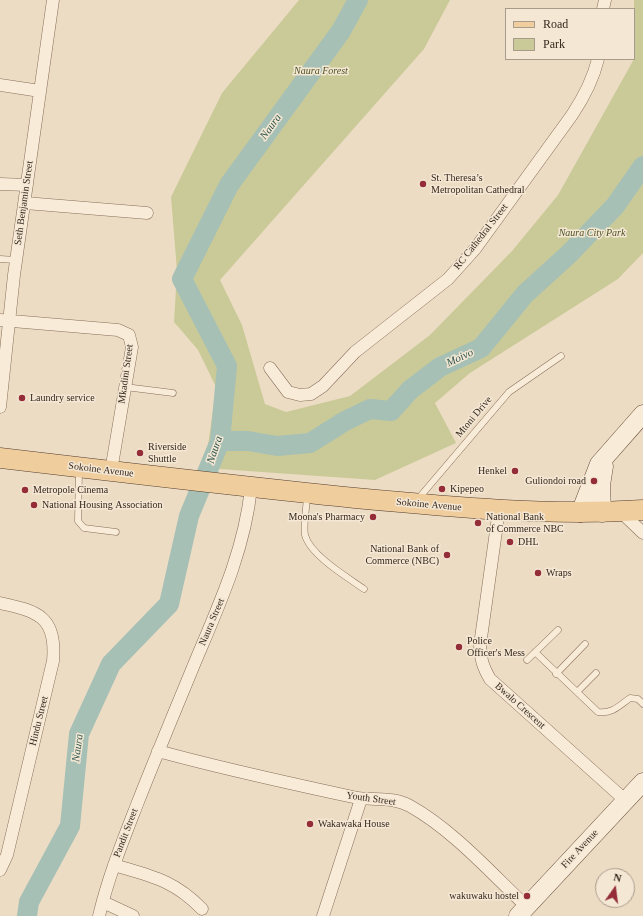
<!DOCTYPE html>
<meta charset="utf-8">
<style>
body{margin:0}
#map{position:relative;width:643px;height:916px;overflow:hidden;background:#eddcc4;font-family:"Times New Roman",serif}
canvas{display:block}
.legend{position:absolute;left:505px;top:8px;width:130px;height:52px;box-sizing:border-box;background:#f4e7d3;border:1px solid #a89b8b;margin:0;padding:5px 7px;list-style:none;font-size:12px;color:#37281e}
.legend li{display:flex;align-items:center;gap:8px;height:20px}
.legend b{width:20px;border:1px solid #a89b8b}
.north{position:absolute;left:595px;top:868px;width:40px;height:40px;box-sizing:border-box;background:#f4e7d3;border:1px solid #a89b8b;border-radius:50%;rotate:14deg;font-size:11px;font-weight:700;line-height:16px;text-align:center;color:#37281e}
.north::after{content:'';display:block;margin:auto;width:14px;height:18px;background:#942d38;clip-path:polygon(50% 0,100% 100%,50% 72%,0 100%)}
</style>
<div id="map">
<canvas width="643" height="916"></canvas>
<ul class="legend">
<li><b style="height:5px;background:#efcd9d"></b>Road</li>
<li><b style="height:11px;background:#caca98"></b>Park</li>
</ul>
<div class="north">N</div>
</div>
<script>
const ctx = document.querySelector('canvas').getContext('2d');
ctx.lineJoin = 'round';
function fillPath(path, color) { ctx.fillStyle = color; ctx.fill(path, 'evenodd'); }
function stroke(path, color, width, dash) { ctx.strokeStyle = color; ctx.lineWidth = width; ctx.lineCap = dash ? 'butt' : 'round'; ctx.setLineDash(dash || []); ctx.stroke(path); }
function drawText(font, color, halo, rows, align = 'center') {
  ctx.font = font + ' "Times New Roman",serif'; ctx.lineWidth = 3; ctx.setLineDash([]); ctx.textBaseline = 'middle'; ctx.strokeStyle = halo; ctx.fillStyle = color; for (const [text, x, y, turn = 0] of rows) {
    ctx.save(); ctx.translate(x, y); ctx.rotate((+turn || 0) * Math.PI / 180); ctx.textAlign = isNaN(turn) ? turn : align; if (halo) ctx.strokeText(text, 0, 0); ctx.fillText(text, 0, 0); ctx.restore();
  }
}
fillPath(new Path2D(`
 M299,0H450L424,49L220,280L242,325L265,404L286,412L350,396L430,335L512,251L558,195L634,59V0H643V253L618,279L470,373L435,403L456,443L375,480L205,468L216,387L198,350L174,322L177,271L171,197L222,93Z`), '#caca98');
stroke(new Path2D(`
 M220,441H248L277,446L310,443L345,421L370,409L391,411L410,390L440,367L481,348L525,294L569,254L615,206L643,166
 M27,916L29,902L70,826L79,734L111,664L169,604L189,516L220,441L227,366L182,279L229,185L341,31L358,0`), '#a6c0b5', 20);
const lane = new Path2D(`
 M0,259L16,260
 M125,387L173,393
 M79,469L78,521L84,528L116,532
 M307,495C307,507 303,523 305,535C310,555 347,577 364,589
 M418,499L509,392L561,356
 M535,652L598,712C612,714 619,706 630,698L638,699L643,704
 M527,660L558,630
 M556,674L585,644
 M577,692L596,673`);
const street = new Path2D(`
 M603,9L605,0
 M0,85L40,91
 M0,184L27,185
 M25,203L147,213
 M0,320L118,330L129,335L132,347L111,471
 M270,368L288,392L300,395L311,394L323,386L355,352L448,279L475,249L572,115C584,97 593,80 598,59
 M0,407L14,275L53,0
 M499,510L480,645C480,658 483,667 490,679L625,800
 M621,512L643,533
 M0,603C38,611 57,617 53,661L7,855L0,870
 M158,751C223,769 288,783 353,797C372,801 392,796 410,806C453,830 491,873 527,907
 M114,865C151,876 174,880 202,909
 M103,902L133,916
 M99,916C108,878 122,843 136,807C156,756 177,706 198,655C221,601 245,547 251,488
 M323,916L361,799`);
const secondary = new Path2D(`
 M580,513L599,464L643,414
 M602,513L601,485L604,466
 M518,916L643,782`);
const primary = new Path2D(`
 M0,458C118,472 236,486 355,498C451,507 547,516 643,510`);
stroke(lane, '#876e5b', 7);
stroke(street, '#876e5b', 13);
stroke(secondary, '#684f3e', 19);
stroke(primary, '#543d2f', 21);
stroke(lane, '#f8ebd7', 6);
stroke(street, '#f8ebd7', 12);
stroke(secondary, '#f8ebd7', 18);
stroke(primary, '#efcd9d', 20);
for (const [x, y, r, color] of [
 [423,184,4,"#942d38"],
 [22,398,4,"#942d38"],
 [140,453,4,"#942d38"],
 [515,471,4,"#942d38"],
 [594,481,4,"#942d38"],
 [442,489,4,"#942d38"],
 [25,490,4,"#942d38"],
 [34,505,4,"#942d38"],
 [373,517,4,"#942d38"],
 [478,523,4,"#942d38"],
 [510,542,4,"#942d38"],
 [447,555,4,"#942d38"],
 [538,573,4,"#942d38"],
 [459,647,4,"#942d38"],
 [310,824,4,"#942d38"],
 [527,896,4,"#942d38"]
]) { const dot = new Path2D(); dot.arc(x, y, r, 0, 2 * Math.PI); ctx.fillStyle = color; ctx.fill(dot); stroke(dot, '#f4e7d3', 1.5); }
drawText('italic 10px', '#4c5326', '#f4e7d3', [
 ["Naura Forest",321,71],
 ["Naura City Park",592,233]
]);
drawText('10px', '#37281e', '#f4e7d3', [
 ["St. Theresa’s",431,178],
 ["Metropolitan Cathedral",431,190],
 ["Laundry service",30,398],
 ["Riverside",148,447],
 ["Shuttle",148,459],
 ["Henkel",507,471,"right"],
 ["Guliondoi road",586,481,"right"],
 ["Kipepeo",450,489],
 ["Metropole Cinema",33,490],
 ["National Housing Association",42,505],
 ["Moona's Pharmacy",365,517,"right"],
 ["National Bank",486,517],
 ["of Commerce NBC",486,529],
 ["DHL",518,542],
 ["National Bank of",439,549,"right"],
 ["Commerce (NBC)",439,561,"right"],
 ["Wraps",546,573],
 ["Police",467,641],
 ["Officer's Mess",467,653],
 ["Wakawaka House",318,824],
 ["wakuwaku hostel",519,896,"right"]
], 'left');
drawText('10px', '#37281e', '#f4e7d3', [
 ["Seth Benjamin Street",24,203,-82],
 ["RC Cathedral Street",481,237,-52],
 ["Mkadini Street",126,374,-82],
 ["Mtoni Drive",474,417,-50],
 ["Sokoine Avenue",101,470,7],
 ["Sokoine Avenue",429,505,5],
 ["Naura Street",212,622,-67],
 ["Bwalo Crescent",520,706,42],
 ["Hindu Street",39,721,-76],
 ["Youth Street",371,799,8],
 ["Pandit Street",126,833,-69],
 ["Fire Avenue",580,849,-47]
]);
drawText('italic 11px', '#2e5650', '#f4e7d3', [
 ["Naura",271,127,-54],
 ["Moivo",460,358,-25],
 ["Naura",215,450,-71],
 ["Naura",78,748,-82]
]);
</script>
